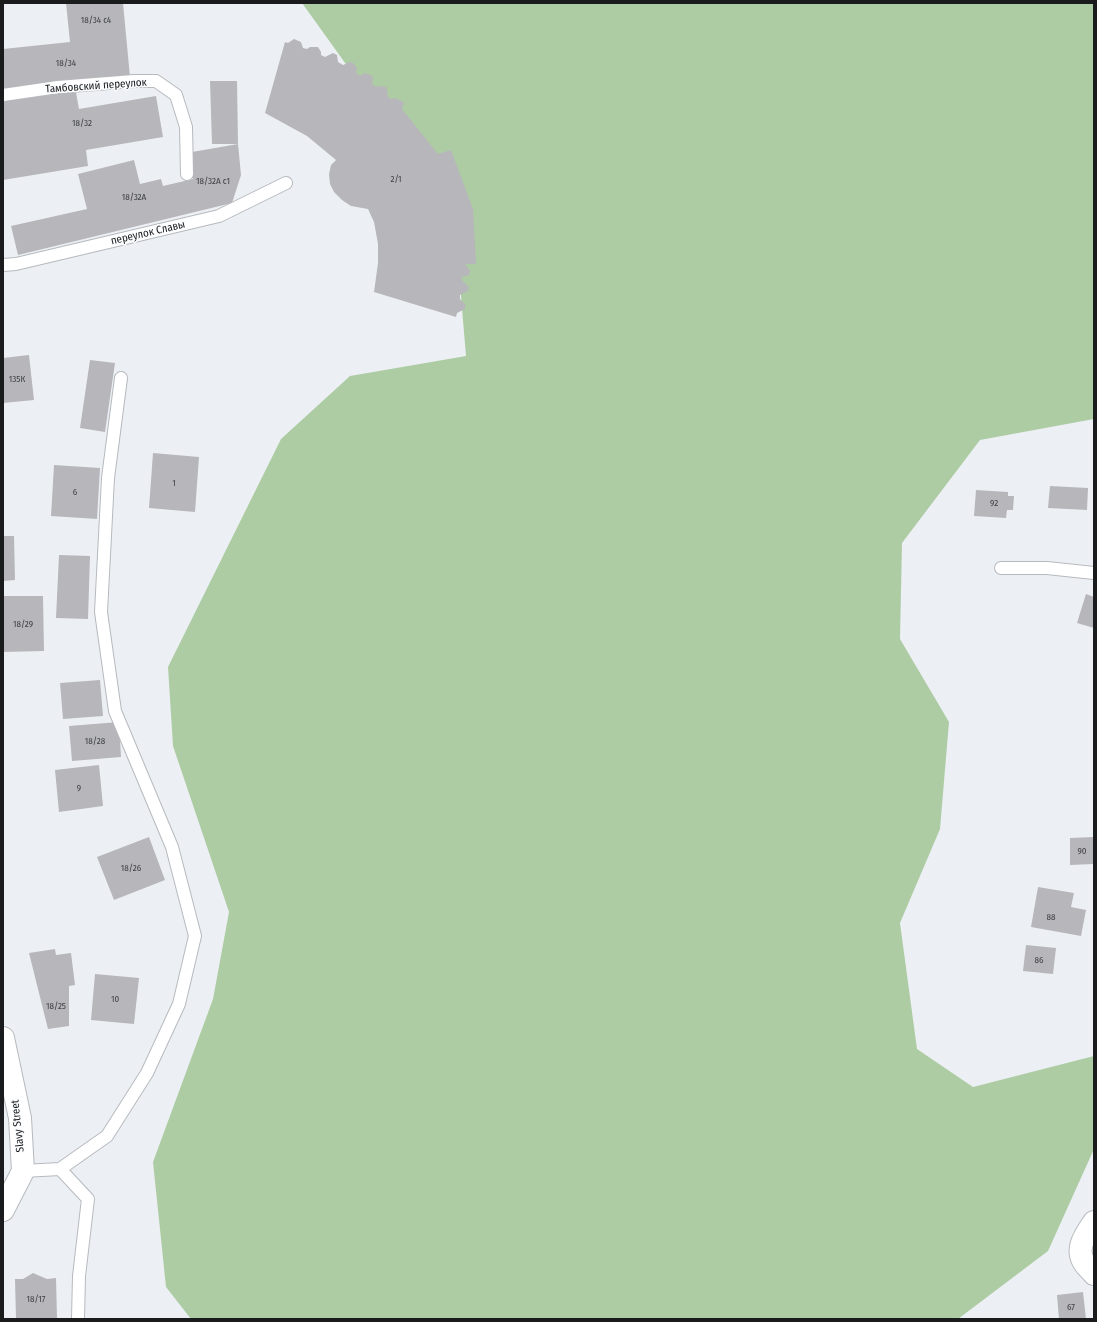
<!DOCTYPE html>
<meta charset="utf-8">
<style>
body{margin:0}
#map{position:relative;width:1097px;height:1322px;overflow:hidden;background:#ecf0f4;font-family:"Fira Sans Condensed",sans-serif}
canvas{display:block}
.frame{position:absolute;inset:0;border:4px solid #191b1c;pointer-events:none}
</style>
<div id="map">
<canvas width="1097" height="1322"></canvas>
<div class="frame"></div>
</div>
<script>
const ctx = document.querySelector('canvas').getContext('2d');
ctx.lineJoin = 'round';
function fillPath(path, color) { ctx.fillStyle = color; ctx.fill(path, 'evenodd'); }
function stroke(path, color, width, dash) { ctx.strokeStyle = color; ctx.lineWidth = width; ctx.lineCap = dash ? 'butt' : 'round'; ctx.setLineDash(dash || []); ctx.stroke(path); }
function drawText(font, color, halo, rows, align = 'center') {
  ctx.font = font + ' "Fira Sans Condensed",sans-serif'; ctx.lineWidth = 3; ctx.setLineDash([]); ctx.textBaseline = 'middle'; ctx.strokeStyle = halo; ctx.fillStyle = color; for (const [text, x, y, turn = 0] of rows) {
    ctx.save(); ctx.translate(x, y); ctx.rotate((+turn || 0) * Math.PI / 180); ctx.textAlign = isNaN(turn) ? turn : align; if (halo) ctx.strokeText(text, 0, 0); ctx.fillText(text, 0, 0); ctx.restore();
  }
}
fillPath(new Path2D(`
 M302,3H1094V419L980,440L902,543L900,639L949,722L940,829L900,923L917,1049L973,1087L1094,1056V1149L1048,1251L958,1319H191L166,1287L153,1162L213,999L229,912L173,746L168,667L281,439L350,376L466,356L455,225L358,81Z`), '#aecca4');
fillPath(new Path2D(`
 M66,3H123L130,77L3,90V49L70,42Z
 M294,39L301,42L303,48L307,49L310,47H318L321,52V55L325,57L333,53L337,55L338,62L343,65L350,62L353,63L357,68L356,73L360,76L365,73L370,75L373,77L372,84L376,87L378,86L386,87L388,93L387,96L391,99L395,98L402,101L404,103L402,109L438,154L451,150L473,209L476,264H465L470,271L469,275L462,277V280L469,287L468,291L460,295V299L465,304V309L457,313L456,317L374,292L378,263V244L374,222L368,209L351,206L342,200L334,192L330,184L329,174L331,165L336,160L307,136L265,113L285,42L288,43Z
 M210,81H237L238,144H212Z
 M75,87L79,109L156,96L163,137L86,150L88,166L3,180V99Z
 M238,144L241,175L232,203L18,255L11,226L87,209L78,174L134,160L140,184L161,179L163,186L193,179L192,152Z
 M29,355L34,400L3,403V358Z
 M90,360L115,363L105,432L80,428Z
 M153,453L199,457L195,512L149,508Z
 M54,465L100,468L97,519L51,516Z
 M1050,486L1088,488L1087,510L1048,508Z
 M976,490L1008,492V496H1014L1013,510H1007L1006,518L974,516Z
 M3,536H14L15,580L3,581Z
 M59,555L90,556L88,619L56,618Z
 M1086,594L1094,597V628L1077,623Z
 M3,596H43L44,651L3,652Z
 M100,680L103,716L63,719L60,683Z
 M119,722L121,757L72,761L69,726Z
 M99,765L103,806L59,812L55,770Z
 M149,837L165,880L114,900L97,857Z
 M1093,837L1094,864L1070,865V838Z
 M1038,887L1074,893L1071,907L1086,910L1081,936L1031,927Z
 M1026,945L1056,948L1053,974L1023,971Z
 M55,949L56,955L71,953L75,985L69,986V1026L48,1029L29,953Z
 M95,974L139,978L134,1024L91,1020Z
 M33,1273L47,1279L56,1278L57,1319H16L15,1279H23Z
 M1083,1292L1086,1319H1059L1057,1295Z`), '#b6b6bb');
const service = new Path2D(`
 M3,95L58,87L134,81H156L176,95L186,127L187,174
 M3,265L16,264L219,216L286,183
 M1001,568H1047L1094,573
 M60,1169L107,1136L147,1073L179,1004L195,936L172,847L115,711L101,612L108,478L121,378
 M23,1171L60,1169L88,1199L79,1276L78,1319`);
const minor = new Path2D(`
 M1094,1222C1086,1234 1074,1249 1085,1264C1088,1268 1091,1270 1094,1274`);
const tertiary = new Path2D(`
 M3,1038L20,1118L23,1171L3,1210`);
stroke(service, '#b6babe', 14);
stroke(minor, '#b6babe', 24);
stroke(tertiary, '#b6babe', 24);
stroke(service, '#fff', 12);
stroke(minor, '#fff', 22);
stroke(tertiary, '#fff', 22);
drawText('9px', '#404244', null, [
 ["18/34 с4",96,20],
 ["18/34",66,63],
 ["18/32",82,123],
 ["2/1",396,179],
 ["18/32А с1",213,181],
 ["18/32А",134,197],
 ["135К",17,379],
 ["1",174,483],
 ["6",75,492],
 ["92",994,503],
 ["18/29",23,624],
 ["18/28",95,741],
 ["9",79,788],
 ["90",1082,851],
 ["18/26",131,868],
 ["88",1051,917],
 ["86",1039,960],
 ["10",115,999],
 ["18/25",56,1006],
 ["18/17",36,1299],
 ["67",1071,1307]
]);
drawText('11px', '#191b1c', '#fbfdff', [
 ["Тамбовский переулок",96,86,-4],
 ["переулок Славы",148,233,-13],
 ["Slavy Street",18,1126,-96]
]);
</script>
